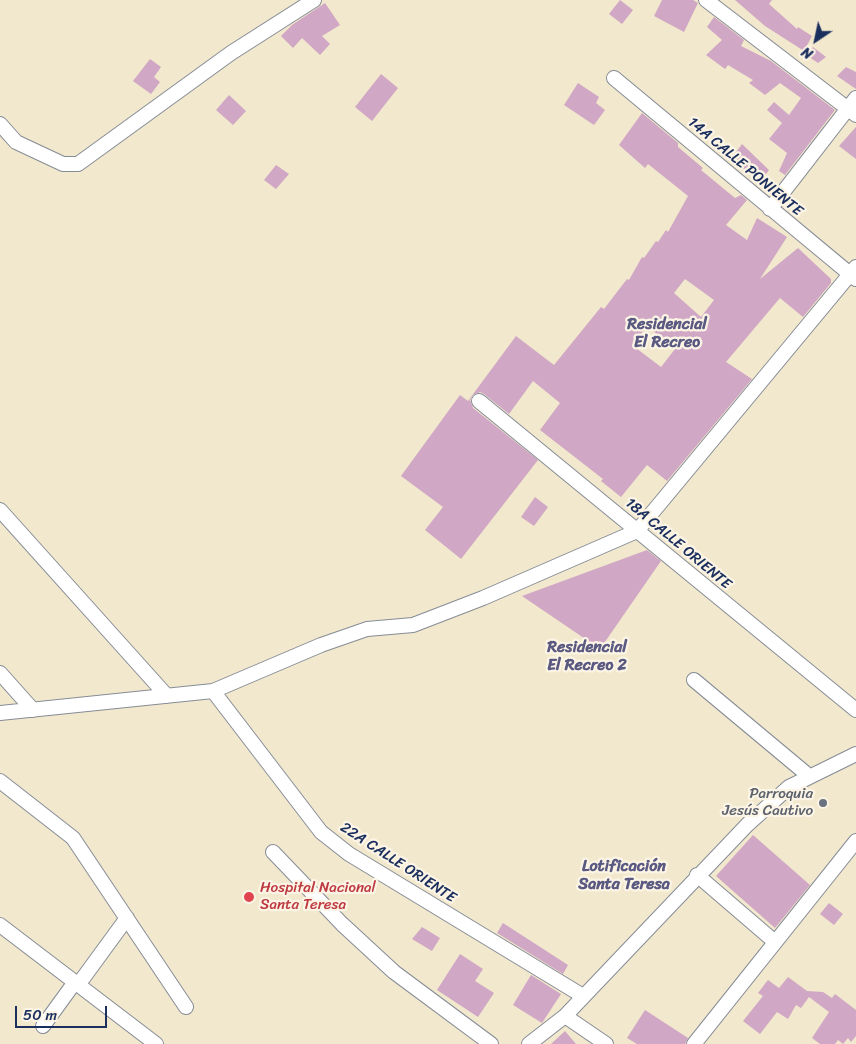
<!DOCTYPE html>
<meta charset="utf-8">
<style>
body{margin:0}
#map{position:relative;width:856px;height:1044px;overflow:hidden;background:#f2e8cd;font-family:Sriracha,sans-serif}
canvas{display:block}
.north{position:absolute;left:791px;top:15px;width:50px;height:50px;-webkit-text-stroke:4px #fcf5e5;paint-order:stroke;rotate:214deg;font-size:14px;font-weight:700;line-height:20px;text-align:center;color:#1b2f5e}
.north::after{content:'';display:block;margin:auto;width:18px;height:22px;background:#1b2f5e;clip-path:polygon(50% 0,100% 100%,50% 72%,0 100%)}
.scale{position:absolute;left:15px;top:1006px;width:92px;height:22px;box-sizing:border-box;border:2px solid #1b2f5e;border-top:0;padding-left:6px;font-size:15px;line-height:18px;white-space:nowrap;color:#1b2f5e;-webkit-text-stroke:4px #fcf5e5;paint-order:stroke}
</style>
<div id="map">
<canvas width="856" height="1044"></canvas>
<div class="north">N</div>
<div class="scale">50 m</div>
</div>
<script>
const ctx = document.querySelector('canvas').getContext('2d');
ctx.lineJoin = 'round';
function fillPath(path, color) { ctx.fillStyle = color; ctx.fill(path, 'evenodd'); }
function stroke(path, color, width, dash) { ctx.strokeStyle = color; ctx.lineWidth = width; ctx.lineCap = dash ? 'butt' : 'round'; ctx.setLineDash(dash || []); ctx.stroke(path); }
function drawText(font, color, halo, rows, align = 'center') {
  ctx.font = font + ' Sriracha,sans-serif'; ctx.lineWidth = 4.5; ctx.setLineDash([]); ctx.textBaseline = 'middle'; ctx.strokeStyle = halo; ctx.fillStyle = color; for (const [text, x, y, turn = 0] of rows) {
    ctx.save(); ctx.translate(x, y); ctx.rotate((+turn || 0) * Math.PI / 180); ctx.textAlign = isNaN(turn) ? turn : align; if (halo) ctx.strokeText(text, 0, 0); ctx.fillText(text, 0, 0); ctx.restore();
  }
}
fillPath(new Path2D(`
 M620,0L633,10L622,24L609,14Z
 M662,0H693L698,3L684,32L654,16Z
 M735,0H772L769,4L797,29L798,27L812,36L804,51L765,26Z
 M325,3L340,25L322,36L330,44L320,55L302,38L293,48L281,36L292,25Z
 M714,17L744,40L741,46L771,61L835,110L785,175L779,171L787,153L769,139L782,123L767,110L774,102L789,115L801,98L780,83L765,95L749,83L753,80L728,65L725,69L706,55L722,40L707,27Z
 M813,47L826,57L818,63L806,55Z
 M150,59L161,67L154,77L160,82L151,94L133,81Z
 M846,67L856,72V89L837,76Z
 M381,74L398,88L372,121L355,107Z
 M578,83L599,97L596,103L605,110L594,125L564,105Z
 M229,95L246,111L233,125L216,110Z
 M642,113L678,143V147L703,168L701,170L735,198L741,195L747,200L726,225L747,240L757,218L787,237L760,279L798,248L831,279V283L803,317L780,298L726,362L752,379L667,481L647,465L621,497L601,481L603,479L540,430L560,403L533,381L509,414L484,394L480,392L473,395L470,400L473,408L538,460L461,559L425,530L443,507L401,476L460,395L468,401L516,336L554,365L601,307L604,309L627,279L629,280L642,257L644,258L656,241L658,242L666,230L668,232L688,196L648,164L645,168L619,145ZM685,279L714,300L701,317L674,293ZM647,326L675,349L661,367L632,345Z
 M856,127V159L839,146Z
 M742,144L769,170L760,182L731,159Z
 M276,165L289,174L276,189L264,180Z
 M535,497L548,507L534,526L521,517Z
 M647,550L661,561L600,649L522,596Z
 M753,835L810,885L775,928L716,876Z
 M829,903L843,914L834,925L820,914Z
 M503,923L568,965L563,974L497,933Z
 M422,927L440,938L432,951L412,939Z
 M460,954L483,969L475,981L494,993L478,1017L437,990Z
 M531,975L561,994L542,1023L513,1005Z
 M788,977L807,991L823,992L832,998L835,994L856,1010V1036L851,1042L848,1038L843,1044L838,1040L835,1044H820L812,1038L829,1012L809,997L801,1008L796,1005L788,1019L777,1012L760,1034L743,1021L763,996L758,993L768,980L779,988Z
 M645,1010L688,1038L685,1044H637L627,1038Z
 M565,1031L576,1044H551Z`), '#d0a7c4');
const minor = new Path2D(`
 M706,0L856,115
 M614,78L856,279
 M0,124L16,142L63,164H78L231,53L314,0
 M770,209L856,98
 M479,401L856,710
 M0,510L167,696
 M0,673L33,710
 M694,680L809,776
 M213,691L321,832L349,854L583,996
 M0,713L213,691L321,645L367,629L413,625L483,598L637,531L856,267
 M0,781L73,838L186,1007
 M273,852L342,924L394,972L491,1044
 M697,875L775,942
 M0,925L156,1044
 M78,985L127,918
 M565,1016L606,1044
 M43,1026L75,982
 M529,1044L565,1016L747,825L789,787L856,754
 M694,1044L856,841`);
stroke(minor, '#868c96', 16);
stroke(minor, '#fff', 14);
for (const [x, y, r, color] of [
 [823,803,5,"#6b7280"],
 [249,897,6,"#e0444e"]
]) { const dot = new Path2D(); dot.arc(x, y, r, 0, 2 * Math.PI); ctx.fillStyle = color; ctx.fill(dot); stroke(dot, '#fcf5e5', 2); }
drawText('15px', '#1b2f5e', '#fcf5e5', [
 ["14A CALLE PONIENTE",745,167,40],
 ["18A CALLE ORIENTE",678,544,40],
 ["22A CALLE ORIENTE",398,863,33]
]);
drawText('15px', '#5b616d', '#fcf5e5', [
 ["Parroquia",813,794],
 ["Jesús Cautivo",813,811]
], 'right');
drawText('15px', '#be3a42', '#fcf5e5', [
 ["Hospital Nacional",260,888],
 ["Santa Teresa",260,905]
], 'left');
drawText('bold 16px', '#5a5982', '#fcf5e5', [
 ["Residencial",667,325],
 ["El Recreo",667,343],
 ["Residencial",587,648],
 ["El Recreo 2",587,666],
 ["Lotificación",624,867],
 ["Santa Teresa",624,885]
]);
</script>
